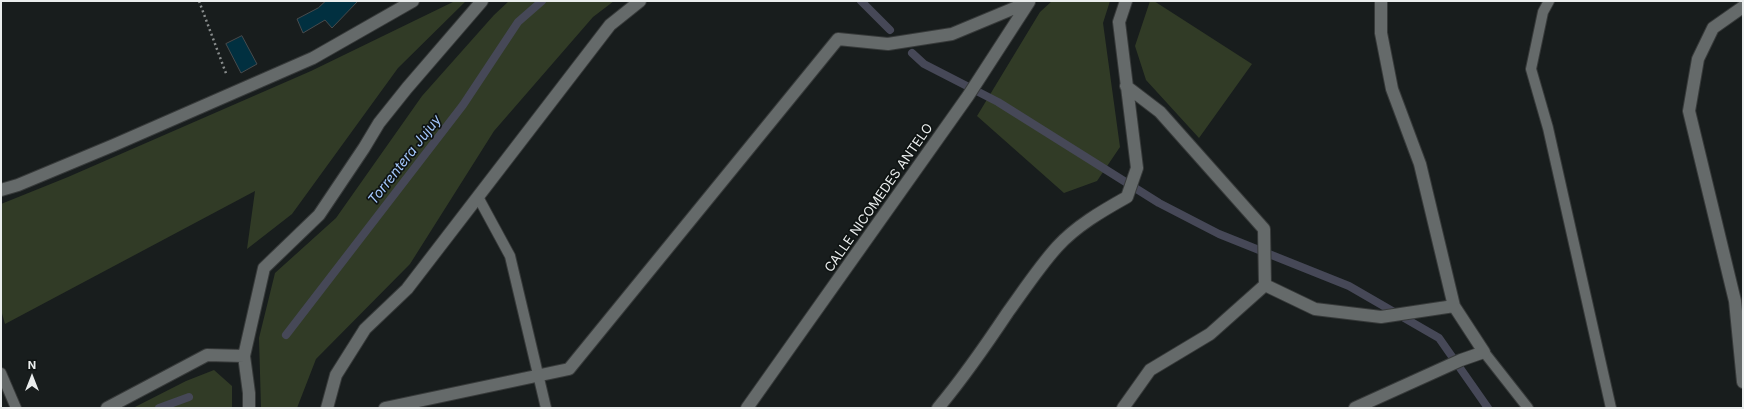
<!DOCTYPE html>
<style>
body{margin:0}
#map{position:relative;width:1744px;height:409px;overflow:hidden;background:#181d1d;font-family:Inter,sans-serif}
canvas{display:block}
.frame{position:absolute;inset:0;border:2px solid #eaeded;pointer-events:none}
.north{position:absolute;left:12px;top:357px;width:40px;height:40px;-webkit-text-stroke:3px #0f1413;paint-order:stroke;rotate:0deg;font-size:11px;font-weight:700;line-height:16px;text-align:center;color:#eaeded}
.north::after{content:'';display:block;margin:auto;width:14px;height:18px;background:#eaeded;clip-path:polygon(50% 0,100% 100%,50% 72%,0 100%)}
</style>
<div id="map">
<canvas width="1744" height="409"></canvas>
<div class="frame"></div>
<div class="north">N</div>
</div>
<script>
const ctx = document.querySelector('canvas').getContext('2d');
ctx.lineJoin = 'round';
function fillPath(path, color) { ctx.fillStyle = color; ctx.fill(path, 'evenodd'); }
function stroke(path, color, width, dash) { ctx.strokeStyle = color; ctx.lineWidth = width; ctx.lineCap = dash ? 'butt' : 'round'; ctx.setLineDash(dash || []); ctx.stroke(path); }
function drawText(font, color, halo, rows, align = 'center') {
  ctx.font = font + ' Inter,sans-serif'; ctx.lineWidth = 3.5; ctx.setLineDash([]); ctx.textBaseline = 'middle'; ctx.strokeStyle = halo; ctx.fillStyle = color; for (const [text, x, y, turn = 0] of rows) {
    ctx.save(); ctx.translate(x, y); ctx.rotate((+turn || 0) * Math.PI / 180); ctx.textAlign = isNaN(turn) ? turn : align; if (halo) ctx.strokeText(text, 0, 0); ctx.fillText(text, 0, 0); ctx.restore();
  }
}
fillPath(new Path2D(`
 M455,1H466L398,68L292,214L247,249L255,191L5,324L1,310V204L68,177L311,71Z
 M509,1H614L593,17L494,131L410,264L316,359L297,408H261L259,338L275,273L336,218L422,96L494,15Z
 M1052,1H1110L1103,23L1120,147L1097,181L1064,193L977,116L1040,12Z
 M1150,1H1154L1252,64L1199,138L1146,80L1135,46Z
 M214,370L232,386V408H133L186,381Z`), '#313b26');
stroke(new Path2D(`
 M861,1L890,30
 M912,53L924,64L998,102L1159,203L1219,234L1349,286L1439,338L1488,408
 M286,335L463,105L518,22L542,1
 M159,408L189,397`), '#464857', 8);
const building = new Path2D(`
 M326,1H358L332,28L325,20L303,33L297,19L318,8Z
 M242,36L257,64L241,73L226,44Z`);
fillPath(building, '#013040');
stroke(building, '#474b4d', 1);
const lane = new Path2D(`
 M1549,1L1543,12L1531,69L1548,128L1611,408
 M478,197L510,256L546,408
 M1484,352L1528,408
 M1,373L16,408`);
const street = new Path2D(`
 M1743,7L1713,28L1698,59L1689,111L1735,301L1743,382
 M1,190L18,185L114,145L313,58L413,1
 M1265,285L1315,309L1381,317L1454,306
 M244,356L249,393V408
 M107,408L207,355L244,356L264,268L319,215L364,148L379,123L407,88L482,1
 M327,408L336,375L365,329L407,289L610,25L640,1
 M385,408L569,369L838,39L888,44L952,34L1029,2
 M747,408L968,96L1029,2
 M938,408C964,377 986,345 1008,312C1024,290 1039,267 1057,247C1076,226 1102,211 1127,197L1137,168L1119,22L1126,1
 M1123,408L1150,370L1210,334L1265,285L1264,229L1160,112L1126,86
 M1355,408L1461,360L1484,352L1454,306L1420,164L1392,89L1381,33V1`);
stroke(lane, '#373a3a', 12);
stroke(street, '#373a3a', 14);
stroke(new Path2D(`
 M199,1L227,76`), '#888c8c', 2.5, [2, 3]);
stroke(lane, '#656a6a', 10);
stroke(street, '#656a6a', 12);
drawText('13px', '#eaeded', '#0f1413', [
 ["CALLE NICOMEDES ANTELO",879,198,-55]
]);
drawText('italic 14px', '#a4c7fc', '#0f1413', [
 ["Torrentera Jujuy",405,160,-52]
]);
</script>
